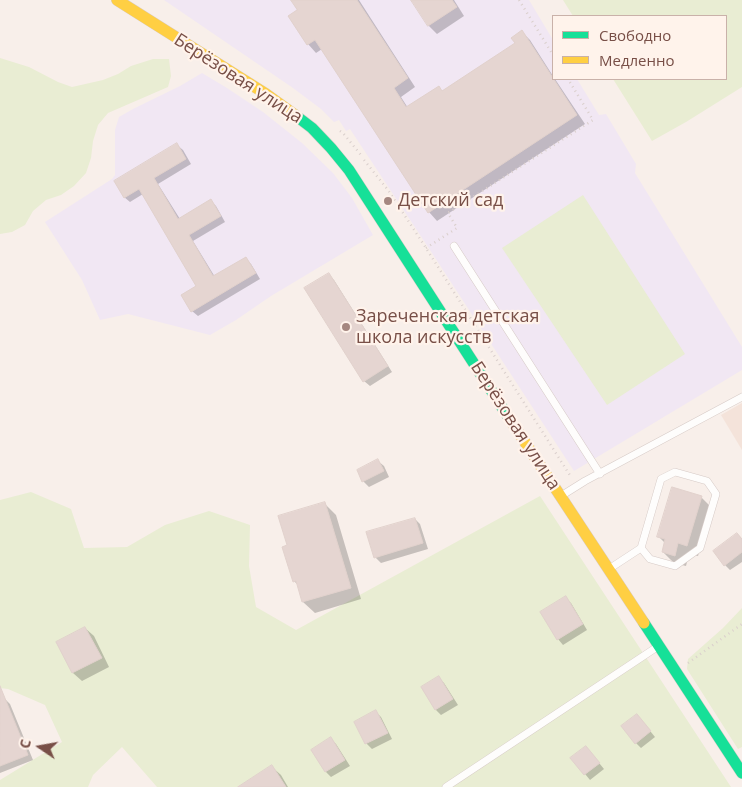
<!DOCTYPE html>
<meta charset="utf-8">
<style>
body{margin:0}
#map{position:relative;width:742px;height:787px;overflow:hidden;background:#f8efea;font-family:"Open Sans",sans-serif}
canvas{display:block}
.legend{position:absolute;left:552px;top:15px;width:175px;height:65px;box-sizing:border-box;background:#fff3eb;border:1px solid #c9b1a9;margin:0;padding:6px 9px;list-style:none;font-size:15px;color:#784f47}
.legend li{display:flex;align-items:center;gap:10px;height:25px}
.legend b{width:25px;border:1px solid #c9b1a9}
.north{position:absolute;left:15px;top:722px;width:50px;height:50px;-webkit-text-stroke:4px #fff3eb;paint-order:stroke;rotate:282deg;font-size:14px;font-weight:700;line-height:20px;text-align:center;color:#784f47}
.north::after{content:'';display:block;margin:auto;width:18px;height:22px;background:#784f47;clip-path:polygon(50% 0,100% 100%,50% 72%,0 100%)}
</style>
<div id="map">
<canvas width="742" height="787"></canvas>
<ul class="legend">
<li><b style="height:6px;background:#16e098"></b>Свободно</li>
<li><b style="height:6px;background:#ffcf43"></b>Медленно</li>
</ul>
<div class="north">С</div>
</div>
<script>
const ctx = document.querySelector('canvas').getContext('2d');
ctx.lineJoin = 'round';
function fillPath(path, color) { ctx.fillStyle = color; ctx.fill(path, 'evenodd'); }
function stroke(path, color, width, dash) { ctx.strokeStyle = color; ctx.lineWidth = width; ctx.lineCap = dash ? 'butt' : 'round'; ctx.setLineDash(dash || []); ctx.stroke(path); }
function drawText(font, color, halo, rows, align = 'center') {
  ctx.font = font + ' "Open Sans",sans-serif'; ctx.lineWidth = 4.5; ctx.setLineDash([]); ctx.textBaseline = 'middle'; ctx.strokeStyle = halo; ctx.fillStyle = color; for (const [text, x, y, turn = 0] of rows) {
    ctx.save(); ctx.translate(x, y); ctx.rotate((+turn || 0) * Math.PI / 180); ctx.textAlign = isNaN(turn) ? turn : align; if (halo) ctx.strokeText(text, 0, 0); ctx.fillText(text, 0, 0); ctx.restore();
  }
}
fillPath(new Path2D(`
 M742,403V450L721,415Z`), '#f4e3da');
fillPath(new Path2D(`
 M164,0H529L553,40V79H577L599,115L606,114L636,164L635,173L742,347V370L574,471L428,247L350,129L346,131L339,120L334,122L321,109L293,88Z
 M202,73L227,88L263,112L302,143L333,173L352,198L373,235L271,296L236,320L210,335L128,314L100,320L82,280L45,222L112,179L115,175V130L119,117L133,109L180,86Z`), '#f1e7f3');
fillPath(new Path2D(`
 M563,0H742V87L686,122L652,141L613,79H726V16H573Z
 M0,58L29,67L58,82L72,87L103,80L118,74L131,66L153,59H169L171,76L168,87L108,113L98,125L93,141L91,158L86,173L74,186L61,195L46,200L33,211L25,225L12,232L0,234Z
 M583,195L685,354L607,405L502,248Z
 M31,492L71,509L84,548L127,547L165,525L209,511L250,525L249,566L256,607L296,630L540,496L731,787H157L122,747L93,775L88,787H0V780L62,742L45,705L8,689L0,688V500Z
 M742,608V747L738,749L687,669L688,659L723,628Z`), '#e9edd3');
fillPath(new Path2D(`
 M293,0H359L415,87L401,97L408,108L443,92L517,44L522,32L530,40L553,76V79H555L585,124L437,221L429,212L322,49L316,53L308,44L299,10Z
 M412,0H454L464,16L437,34L428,25Z
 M177,145L183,150L191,164L158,184L180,219L211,201L216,206L225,222L193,241L215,277L246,259L251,264L260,279L198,316L192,311L198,286L143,194L130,202L124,197Z
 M329,275L334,280L392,372L370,386L364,381Z
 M378,461L384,466L389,477L369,487L363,481Z
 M701,497L712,508L698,556L689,554L686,566L674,563L663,552L666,544L659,537Z
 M325,504L336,515L361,599L315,613L303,602L299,586L294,581L288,546Z
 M415,519L420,524L428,549L381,563L375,557Z
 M737,534L742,539V562L730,570L725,565Z
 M565,598L571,603L587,630L563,645L558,639L542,613Z
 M85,628L94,636L109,667L82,681L73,673L58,642Z
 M439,678L444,683L458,705L441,715L436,710L422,688Z
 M5,699L10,704L33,760L0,773V701Z
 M376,712L381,717L392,739L372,749L366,743L356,722Z
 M642,721L655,737L641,748L636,743Z
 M331,739L336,744L350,766L331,777L326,772L313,750Z
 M586,747L604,769L590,780L572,758Z
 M272,767L281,775L288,787H243Z`), '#0003');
const building = new Path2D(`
 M291,0H357L408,78L394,88L406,107L439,86L442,91L515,43L511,38L522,30L577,115L428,213L315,40L307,45L288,16L297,10Z
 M411,0H452L457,7L428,26Z
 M177,143L186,159L154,178L178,219L211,199L221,216L189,235L213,276L246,257L256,273L191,312L181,295L196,286L139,189L124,198L114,181Z
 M329,273L388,366L363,382L304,288Z
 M378,459L384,471L362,482L357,470Z
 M672,487L702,496L687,546L678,543L675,556L662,552L665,539L657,537Z
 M325,502L351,588L302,602L296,581L293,582L282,547L287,545L278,516Z
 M415,518L423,543L374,558L366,532Z
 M737,533L742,539V552L724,566L713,551Z
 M566,596L583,624L557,640L540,612Z
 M85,627L102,658L72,673L56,642Z
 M439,676L453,699L435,710L421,687Z
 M0,686L28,755L0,766Z
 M376,710L388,733L365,744L354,722Z
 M637,714L651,731L635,744L621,726Z
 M331,737L345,760L325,772L311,750Z
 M586,746L600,763L584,775L570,758Z
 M272,765L286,787H238Z`);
fillPath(building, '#e5d5d1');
stroke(building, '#e1d1cc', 1);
const lane = new Path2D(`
 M454,246L600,474
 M561,496L585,481L742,397
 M609,569L641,548L661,479L675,472L707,481L716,494L700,548L675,566L650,559L641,548
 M446,787L657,647`);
const fast = new Path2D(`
 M295,115L312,128L331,148L349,170L509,418
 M644,623L742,773`);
const slow = new Path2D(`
 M117,0L266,94L295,115
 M509,418L644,623`);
stroke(lane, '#d6cac6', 8);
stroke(fast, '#d8ccc8', 12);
stroke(slow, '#d8ccc8', 12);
stroke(new Path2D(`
 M519,0L553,55
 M340,131L343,133L361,155
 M364,160L388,190L426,248L571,477
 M426,248L457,228L448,213L593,120L568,79
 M688,663L742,624`), '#dacfcc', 2.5, [1, 4]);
stroke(lane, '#fefdfc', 7);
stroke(fast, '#16e098', 11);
stroke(slow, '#ffcf43', 11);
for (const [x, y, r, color] of [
 [388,201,5,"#a58780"],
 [346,327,5,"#a58780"]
]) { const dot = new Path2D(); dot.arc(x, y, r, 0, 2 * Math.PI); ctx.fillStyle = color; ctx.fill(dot); stroke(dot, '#fff3eb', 2); }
drawText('18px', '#784f47', '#fff3eb', [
 ["Берёзовая улица",238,79,33],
 ["Берёзовая улица",515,426,57]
]);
drawText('18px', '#784f47', '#fff3eb', [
 ["Детский сад",398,201],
 ["Зареченская детская",356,317],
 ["школа искусств",356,338]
], 'left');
</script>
